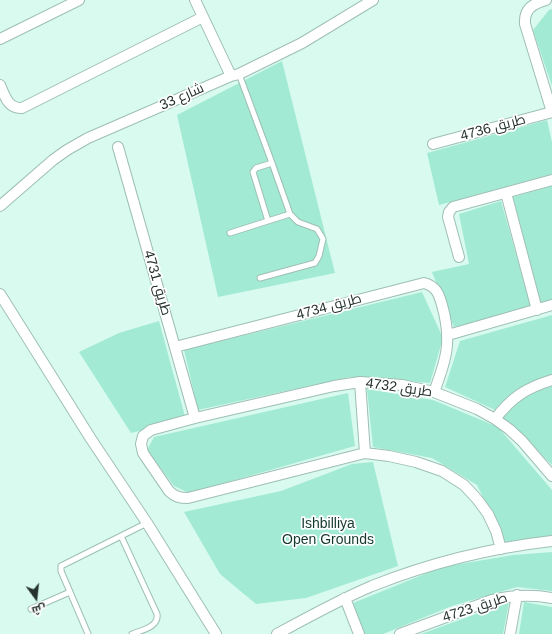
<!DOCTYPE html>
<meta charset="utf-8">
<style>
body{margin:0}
#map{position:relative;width:552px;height:634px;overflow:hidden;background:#d8faef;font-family:Helvetica,Cairo,sans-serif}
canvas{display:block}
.north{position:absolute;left:16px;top:578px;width:40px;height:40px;-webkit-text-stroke:3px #fff;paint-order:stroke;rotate:165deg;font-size:11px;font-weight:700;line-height:16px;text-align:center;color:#25322d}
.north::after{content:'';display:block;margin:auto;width:14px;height:18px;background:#25322d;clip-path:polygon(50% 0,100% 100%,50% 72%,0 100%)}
</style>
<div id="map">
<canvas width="552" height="634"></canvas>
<div class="north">ش</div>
</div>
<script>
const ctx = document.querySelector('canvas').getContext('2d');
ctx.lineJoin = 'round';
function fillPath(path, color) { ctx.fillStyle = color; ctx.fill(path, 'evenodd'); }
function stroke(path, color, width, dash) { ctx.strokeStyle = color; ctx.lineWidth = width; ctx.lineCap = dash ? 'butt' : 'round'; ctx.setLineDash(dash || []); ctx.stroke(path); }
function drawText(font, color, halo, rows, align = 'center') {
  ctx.font = font + ' Helvetica,Cairo,sans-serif'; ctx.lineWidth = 3.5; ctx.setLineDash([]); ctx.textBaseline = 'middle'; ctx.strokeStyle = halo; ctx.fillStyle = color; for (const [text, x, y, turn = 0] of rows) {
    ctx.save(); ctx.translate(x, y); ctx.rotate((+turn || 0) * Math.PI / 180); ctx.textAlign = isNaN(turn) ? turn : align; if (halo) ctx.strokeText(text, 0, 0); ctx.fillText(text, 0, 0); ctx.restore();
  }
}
fillPath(new Path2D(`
 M552,9V86L533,30L549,10Z
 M282,61L335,273L218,297L177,115Z
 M547,120L552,142V174L439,205L427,153Z
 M552,186V300L541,304L513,197Z
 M501,201L532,311L454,327L432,272L469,264L459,214Z
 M422,292L443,338L430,383L350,377L198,410L184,350Z
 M552,315V465L493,409L445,387L460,341Z
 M159,321L186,420L131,433L79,352L119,333Z
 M367,389L433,400L498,427L552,490V539L505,542L477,485L432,458L373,447Z
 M348,393L355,446L189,493L174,486L147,450L154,437Z
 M373,462L398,566L306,598L256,604L220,574L184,512L281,491L352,464Z
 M552,552V591L517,587L452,606L383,634H365L353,603L442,567L513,555Z
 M509,602L503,634H421Z
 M524,602L552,607V634H519Z`), '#a3ead4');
const service = new Path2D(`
 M239,74L272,163L290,214L298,222L317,229L323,239L319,256L315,263L260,278
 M268,221L253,172L256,168L272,163
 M230,233L290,214
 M121,536L157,614C159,627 142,630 132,634
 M31,609L70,592
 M88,634L61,571V566L147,523`);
const minor = new Path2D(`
 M195,0L231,76
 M546,0C533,4 524,8 525,24L552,112
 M0,39L79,0
 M0,85C5,96 8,109 22,108L203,17
 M433,144L552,112
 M118,147L195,418
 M506,193L537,310
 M0,206L53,160L67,150L88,138L231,76L239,74L302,43L373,0
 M459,257L448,217L449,212L453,207L552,180
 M0,294L91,439L147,523L216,634
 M448,335L552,305
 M175,347L424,283C436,286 439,294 442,305C452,340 447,358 434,392
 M360,382L365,453
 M495,419C512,397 526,388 552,380
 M501,549L496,531L488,514L477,499L464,485L442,471L416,462L389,456L365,453L188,498C180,498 175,497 169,491L143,453L141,444L143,436L151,430L195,418L334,386L360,382L402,385L434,392L477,409L495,419L509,429L522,441L552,476
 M345,598L359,634
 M277,634C308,617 339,600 372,586C430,563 490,548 552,541
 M400,634L492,600C513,595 531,594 552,598
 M510,634L517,595`);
stroke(service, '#9ebfb4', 7);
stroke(minor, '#9ebfb4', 12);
stroke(service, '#fff', 5);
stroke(minor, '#fff', 10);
drawText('14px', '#25322d', '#fff', [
 ["شارع 33",182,97,-24],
 ["طريق 4736",493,128,-15],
 ["طريق 4731",157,283,74],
 ["طريق 4734",329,307,-15],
 ["طريق 4732",399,388,8],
 ["طريق 4723",475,608,-18]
]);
drawText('14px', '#14382e', '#fff', [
 ["Ishbilliya",328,524],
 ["Open Grounds",328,540]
]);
</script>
